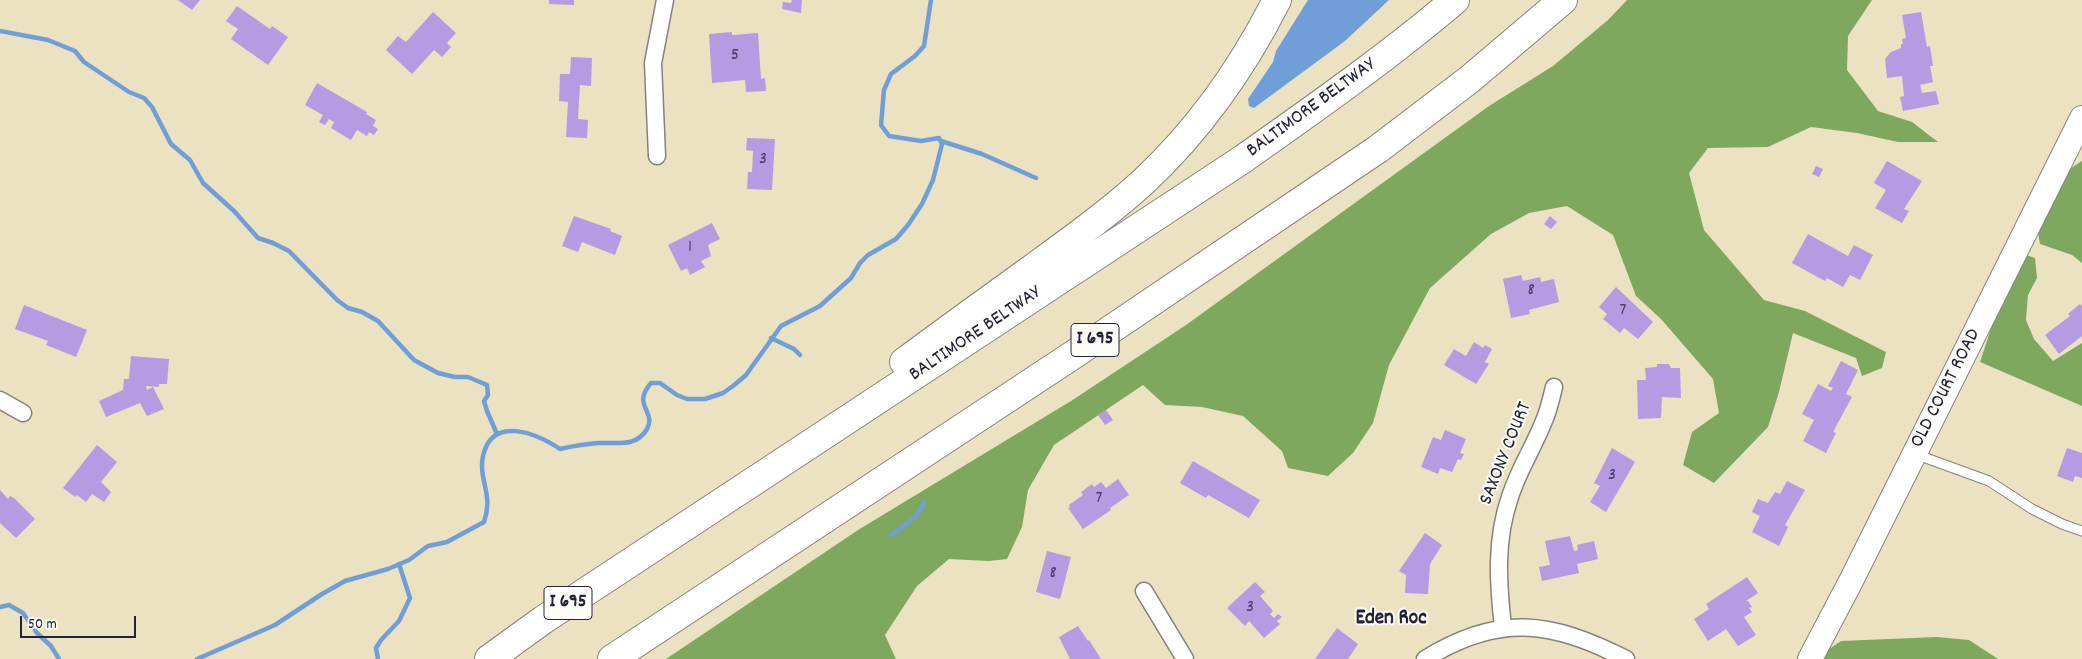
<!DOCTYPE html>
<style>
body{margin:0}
#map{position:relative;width:2082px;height:659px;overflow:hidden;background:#ebe2c2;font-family:Dekko,sans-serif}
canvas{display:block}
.scale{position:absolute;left:20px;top:616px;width:116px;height:22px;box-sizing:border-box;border:2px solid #22223b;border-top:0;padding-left:6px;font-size:15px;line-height:18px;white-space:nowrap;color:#22223b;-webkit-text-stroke:4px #fdfcf7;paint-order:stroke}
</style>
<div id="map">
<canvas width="2082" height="659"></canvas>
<div class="scale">50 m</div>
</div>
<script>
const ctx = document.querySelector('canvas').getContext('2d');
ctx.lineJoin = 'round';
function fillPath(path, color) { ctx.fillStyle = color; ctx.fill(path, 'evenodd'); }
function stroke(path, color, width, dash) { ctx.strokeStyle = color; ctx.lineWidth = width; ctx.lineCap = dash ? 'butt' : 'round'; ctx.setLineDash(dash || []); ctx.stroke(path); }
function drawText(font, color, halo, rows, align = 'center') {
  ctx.font = font + ' Dekko,sans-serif'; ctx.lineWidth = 4; ctx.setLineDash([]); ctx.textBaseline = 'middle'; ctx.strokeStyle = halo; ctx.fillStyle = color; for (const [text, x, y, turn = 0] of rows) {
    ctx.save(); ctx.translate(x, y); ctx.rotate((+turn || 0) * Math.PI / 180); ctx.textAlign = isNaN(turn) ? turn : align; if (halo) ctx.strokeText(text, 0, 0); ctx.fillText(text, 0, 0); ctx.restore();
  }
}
fillPath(new Path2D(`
 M1627,0H1872L1848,36L1847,70L1878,111L1912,122L1938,142H1898L1857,133L1811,127L1768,147L1708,148L1689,173L1704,230L1764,300L1805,311L1886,352L1882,368L1862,376L1856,358L1793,333L1779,392L1768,427L1714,483L1683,465L1692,432L1719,413L1713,379L1661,319L1636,296L1613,235L1567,206L1529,213L1491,234L1430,288L1389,365L1373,423L1353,453L1328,476L1288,468L1282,451L1243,416L1202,407L1165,405L1143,385L1054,445L1028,490L1022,527L1007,559L989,561L949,559L917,586L885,635L896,659H666L858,530L1071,401L1186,325L1489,106L1553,66L1608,20Z
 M2082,161V263L2072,255L2040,244L2037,227L2068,170Z
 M2023,254L2035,258L2037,278L2028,295L2026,320L2034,339L2053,361L2082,343V406L1980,362L2009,274Z
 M1937,637L1969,640L1998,659H1820L1822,654L1841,641Z`), '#7fa85f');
fillPath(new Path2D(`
 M1308,0H1389L1345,41L1254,108L1249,106L1248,99L1273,62L1276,51Z`), '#6f9ed8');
stroke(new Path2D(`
 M0,31L48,40L75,51L84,62L129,92L144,98L152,107L171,144L190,160L203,183L234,211L258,238L273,243L289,251L337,300L348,308L362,312L378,321L414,360L438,373L455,377H468L487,385L488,395L484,401L487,411L497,434
 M941,141L982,154L1036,178
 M771,338L794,349L800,355
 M891,535C904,526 919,517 924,502
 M0,607L9,605L23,613L37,633L51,646L59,659
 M197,659L275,625L322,594L345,581L388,569L409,560L428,546L447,542L484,522C494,494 478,480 483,456C492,415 536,433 560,449C573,446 585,444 598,443C616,442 636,448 647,429C657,411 631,406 651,383H660L677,395L687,399H705L723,393L733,386L746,375L781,326L820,306L851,278L860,263L868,255L896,239L908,225L922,204L933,180L942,144L939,138L921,141L889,136L881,125L884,90L891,74L915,56L924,46L931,0
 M378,659L376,648L381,640L399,621L410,598L399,564`), '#6f9ed8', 4.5);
fillPath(new Path2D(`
 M178,0H200L192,10Z
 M549,0H574V5L549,4Z
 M792,0H802L801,13L782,9L783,2L791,3Z
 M237,6L270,29L272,26L288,37L268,65L231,39L238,29L226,21Z
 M433,12L456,33L447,43L451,47L442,57L434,50L412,74L386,50L398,36L406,42Z
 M1921,12L1927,47L1930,46L1933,66H1930L1933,82L1920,85L1922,93L1936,91L1939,104L1903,111L1900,97L1904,96L1902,76L1887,78L1885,59L1891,52L1901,48V44H1903L1902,39L1906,38L1902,15Z
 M732,32V35L758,33L761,79L765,78L766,91L746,92L745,80L712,83L709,34Z
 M571,57L592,58L591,86L580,85L578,119L588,120L587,138L566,137L568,102L559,101L560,74H570Z
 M317,83L367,112L366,114L376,120L373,126L378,129L374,135L369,132L367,136L357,130L351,140L331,128L334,122L329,119L325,125L319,122L323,115L305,105Z
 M747,138L775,139L772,190L747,189L748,172H752L753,151L746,150Z
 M1887,161L1922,181L1904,209L1909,211L1902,223L1875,208L1886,190L1874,183Z
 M1816,166L1823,169L1819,177L1812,174Z
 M574,216L611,229L610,231L622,236L615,255L582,242L578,252L562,246Z
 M1550,216L1557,222L1551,229L1544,224Z
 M712,223L720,239L708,245L711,256L701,261L705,267L690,275L687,268L681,271L668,245Z
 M1808,234L1848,256L1854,245L1873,255L1860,280L1850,275L1843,287L1827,278L1825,281L1792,263Z
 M1521,275L1523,281L1540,277L1541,282L1554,279L1559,302L1529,310L1530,314L1511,318L1503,279Z
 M1616,287L1653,322L1638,339L1624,328L1620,333L1603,319L1607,314L1599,307Z
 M2080,304L2082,306V336L2059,354L2045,335L2070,316L2068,314Z
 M24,305L87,330L76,357L46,345L48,341L15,329Z
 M1474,342L1483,348L1485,345L1492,349L1485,362L1489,364L1476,384L1444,365L1454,349L1466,356Z
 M131,356L169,359L167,384H159V387L146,386L147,390L153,387L164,409L147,416L140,403L106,417L99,401L123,390L124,379H129Z
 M1841,361L1858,370L1846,394L1852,397L1833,432L1836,433L1826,453L1803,441L1814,420L1802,414L1818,384L1831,391L1833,388L1828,386Z
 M1657,364H1669L1671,368H1680L1681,398L1662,397L1661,418L1638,419L1637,380H1646L1645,368L1657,367Z
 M1106,410L1113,420L1105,425L1098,415Z
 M1445,430L1466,439L1460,453L1464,454L1461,460L1458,459L1452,472L1440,468L1438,474L1421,467L1433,437L1441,440Z
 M97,445L117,462L101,482L111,492L104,502L92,494L86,502L77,495L75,497L63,488Z
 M1612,448L1635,462L1606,512L1590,502L1600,486L1594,483Z
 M2067,448L2082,453V478L2075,476L2073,482L2057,476Z
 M1193,461L1260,500L1249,518L1208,495L1206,498L1180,483Z
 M1118,479L1129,495L1110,508L1111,510L1083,529L1068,508L1070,507L1069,505L1083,495L1081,492L1092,484L1094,487L1101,482L1106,488Z
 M1787,481L1805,490L1785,525L1788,527L1779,546L1752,532L1760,516L1752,512L1758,499L1768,503L1775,492L1780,494Z
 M0,490L8,499L10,496L14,498L35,519L16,538L0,523Z
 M1425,533L1442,545L1430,564L1428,594L1405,593L1406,575L1399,571Z
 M1570,536L1574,551L1578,550L1577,545L1594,541L1598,559L1577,564L1579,573L1542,581L1539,567L1550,565L1545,541Z
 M1047,551L1071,557L1060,599L1036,592Z
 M1747,577L1758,593L1746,601H1748L1752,607L1749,608L1752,612L1744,617L1756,635L1738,646L1726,629L1708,641L1694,619L1709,609L1706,604Z
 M1255,582L1265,592L1260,596L1273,611L1270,614L1274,618L1278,614L1282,617L1277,621L1280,624L1264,638L1249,621L1245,626L1227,608Z
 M1078,626L1088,641L1089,640L1101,659H1070L1059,637Z
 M1337,628L1358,644L1348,659H1315Z`), '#b69ae2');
const lane = new Path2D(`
 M1915,454L1989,481L2032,509L2062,524L2082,531`);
const street = new Path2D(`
 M657,156L653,63L665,0
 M0,400L23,413
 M1144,591L1185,659
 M1503,627C1498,583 1495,540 1510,497C1519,468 1537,442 1547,413C1550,404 1552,395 1554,387
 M1425,659C1499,613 1551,621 1626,659`);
const secondary = new Path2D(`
 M1810,659L1851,581L2082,118`);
const highway = new Path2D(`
 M904,362C947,330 990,299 1033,268C1070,241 1109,213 1143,182C1198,131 1243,67 1277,0
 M489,659L543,620L1243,159C1315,108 1388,57 1455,0
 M612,659L1076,353L1378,149L1470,79L1563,0`);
stroke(lane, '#86827e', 11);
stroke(street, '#86827e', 19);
stroke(secondary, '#86827e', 26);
stroke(highway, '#86827e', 30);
stroke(lane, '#fff', 9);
stroke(street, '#fff', 16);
stroke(secondary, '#fff', 24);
stroke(highway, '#fff', 28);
drawText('18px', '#474065', null, [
 ["5",735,57],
 ["3",763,161],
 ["1",690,249],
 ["8",1531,292],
 ["7",1623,312],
 ["3",1612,477],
 ["7",1099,500],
 ["8",1053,575],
 ["3",1250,609]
]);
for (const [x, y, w] of [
 [1095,340,48],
 [568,603,48]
]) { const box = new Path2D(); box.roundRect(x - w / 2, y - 16.5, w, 33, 4); ctx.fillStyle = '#fdfcf7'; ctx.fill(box); stroke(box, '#22223b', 1); }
drawText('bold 19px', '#22223b', null, [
 ["I 695",1095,340],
 ["I 695",568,603]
]);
drawText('20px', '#22223b', '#fdfcf7', [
 ["BALTIMORE BELTWAY",1312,109,-36],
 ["BALTIMORE BELTWAY",976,335,-34],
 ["OLD COURT ROAD",1947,389,-63],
 ["SAXONY COURT",1507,454,-68]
]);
drawText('bold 21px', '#22223b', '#fdfcf7', [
 ["Eden Roc",1391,620]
]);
</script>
